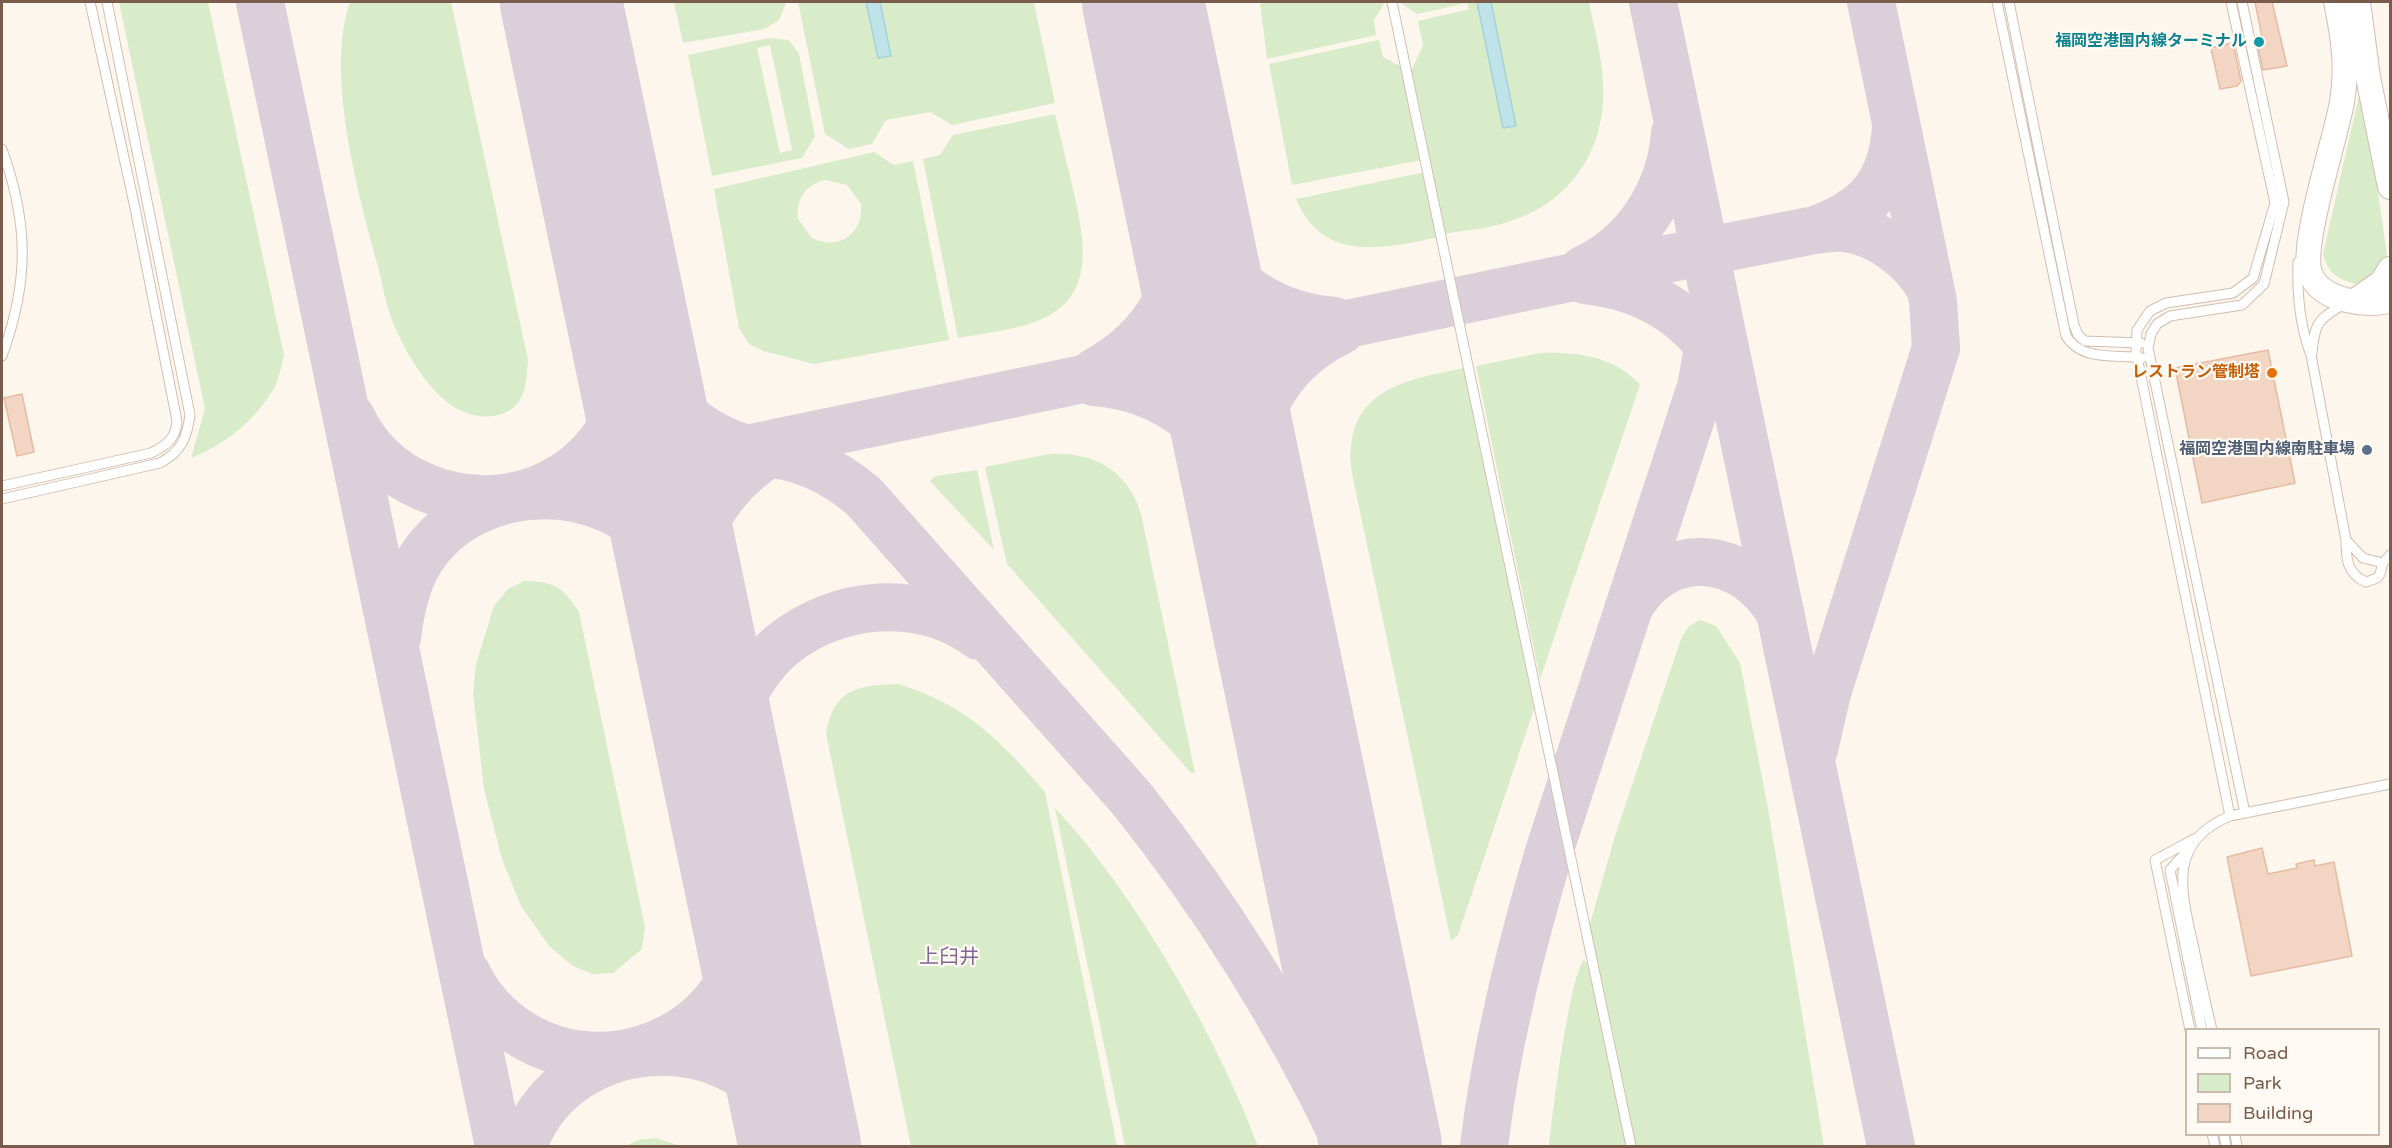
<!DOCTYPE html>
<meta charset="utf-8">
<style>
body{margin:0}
#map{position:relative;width:2392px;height:1148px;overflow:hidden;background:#fdf6ec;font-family:"Varela Round",sans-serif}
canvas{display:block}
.frame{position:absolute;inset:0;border:3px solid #7a5c4d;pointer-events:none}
.legend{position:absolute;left:2185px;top:1028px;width:195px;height:108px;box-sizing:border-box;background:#fffaf3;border:2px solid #cabbb1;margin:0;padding:8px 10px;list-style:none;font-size:18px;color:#7a5c4d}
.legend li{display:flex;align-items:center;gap:12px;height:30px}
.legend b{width:30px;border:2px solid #cabbb1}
</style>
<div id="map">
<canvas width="2392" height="1148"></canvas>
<div class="frame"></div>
<ul class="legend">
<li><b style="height:8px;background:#fff"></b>Road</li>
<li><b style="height:16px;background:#d8ecc9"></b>Park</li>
<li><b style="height:16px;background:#f3d5c3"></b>Building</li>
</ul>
</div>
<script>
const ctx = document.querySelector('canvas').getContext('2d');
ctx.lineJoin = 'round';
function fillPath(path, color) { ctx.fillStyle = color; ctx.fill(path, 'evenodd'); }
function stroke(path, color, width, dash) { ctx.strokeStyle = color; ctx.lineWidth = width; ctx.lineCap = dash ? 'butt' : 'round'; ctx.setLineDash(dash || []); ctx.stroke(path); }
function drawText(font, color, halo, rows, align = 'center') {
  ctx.font = font + ' "Varela Round","Noto Sans JP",sans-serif'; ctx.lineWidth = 4.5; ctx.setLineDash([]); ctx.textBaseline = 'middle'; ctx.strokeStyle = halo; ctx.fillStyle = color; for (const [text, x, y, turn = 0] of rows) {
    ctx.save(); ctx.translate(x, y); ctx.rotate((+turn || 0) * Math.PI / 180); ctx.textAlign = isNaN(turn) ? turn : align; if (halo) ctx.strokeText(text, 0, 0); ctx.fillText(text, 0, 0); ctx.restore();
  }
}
fillPath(new Path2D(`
 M119,2H208L284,355C282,363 280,373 277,382C262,415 224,446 191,458L205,409Z
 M350,2H451L528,360C527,372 527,385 522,396C510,422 474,420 454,407C428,390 407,355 395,327C386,308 383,286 378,266C358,194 325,73 350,2Z
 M674,2H797L786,3L779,20L765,29L683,43Z
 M798,2H1034L1055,103L952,125L930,112L886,120L872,144L849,149L825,134Z
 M1260,2H1385L1374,20L1376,35L1267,59Z
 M1399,2H1589C1594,28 1602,56 1603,83C1607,148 1571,203 1508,222C1488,229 1465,230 1444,234L1411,71L1423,45L1418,21L1469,9L1467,3L1417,14Z
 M768,38L789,40L799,54L815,136L802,158L712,176L688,55ZM770,45L792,150L780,153L757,48Z
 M1379,40L1383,57L1402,67L1422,160L1292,185L1269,64Z
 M2362,82L2387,255L2380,273L2355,284C2337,279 2328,273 2323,254Z
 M1055,114C1061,139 1067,164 1073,189C1086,246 1098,304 1026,325C1004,331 981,334 958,338L923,159L940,155L953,135Z
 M874,152L894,165L913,161L949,340L814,364L763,351L749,344L739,328L714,189ZM825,180L847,185L861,204C864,234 838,251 812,238L798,219C796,199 805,185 825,180Z
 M1425,172L1438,237C1384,249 1322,263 1296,199Z
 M1540,353C1576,352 1615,356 1640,385L1540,679L1476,366Z
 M1465,368L1535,706L1458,935L1451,941L1352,474C1341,392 1401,380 1465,368Z
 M1049,454C1093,451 1128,470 1141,514L1195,773H1191L1007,564L985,467Z
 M977,470L994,550L930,481L936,476Z
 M524,581C555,582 562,586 579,612L645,927L642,949L613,973L592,974L573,966L550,947L521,906L502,859L484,789L473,693L476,664L494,606L508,589Z
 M1700,620L1716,626L1740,663L1767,803L1824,1146H1635L1589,927L1615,836L1681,639L1688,627Z
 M899,684C967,706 999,739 1045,792L1117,1146H911L826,734C833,688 859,685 899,684Z
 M1055,808C1135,893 1217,1037 1258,1146H1125Z
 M1584,960L1589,966L1627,1146H1549C1552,1117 1569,977 1584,960Z
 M656,1138L680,1146H626L638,1140Z`), '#d8ecc9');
const water = new Path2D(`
 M866,2H880L891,56L878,58Z
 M1477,2H1491L1516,126L1503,128Z`);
fillPath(water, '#bfe3e8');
stroke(water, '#a5d3da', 1.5);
stroke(new Path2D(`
 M260,2L499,1146
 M1169,2L1171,68L1182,188
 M1653,2L1891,1146
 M1186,210C1213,274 1264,315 1334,321
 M1815,230C1867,212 1892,184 1896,128
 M1583,270C1637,245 1671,191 1675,133
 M1585,280C1644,286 1691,314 1722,364
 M633,345C658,398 696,437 755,451
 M1095,372C1157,339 1189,279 1186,210
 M1094,382C1165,387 1225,432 1246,501
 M351,417C365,448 391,473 422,486C511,525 611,475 629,378C633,360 631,342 628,323
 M758,453C798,454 834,471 864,497L1131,798C1218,907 1289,1021 1348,1146
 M516,497L1554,281L1815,230C1824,229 1835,227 1844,228C1879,232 1913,258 1930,288
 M1247,502C1243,431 1272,363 1340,331
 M688,608C688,535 716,485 779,447
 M1628,609C1665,540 1747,551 1781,615
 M397,638C400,611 406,583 420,560C474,475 612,473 666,558C676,573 682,591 688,608
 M1814,749L1827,693L1936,348L1933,301L1871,2
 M726,790C727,763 725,733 737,708C747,686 763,661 782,645C837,600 921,593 979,636
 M467,974C481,1005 508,1029 538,1043C612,1076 705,1043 737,966C747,940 748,912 745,885
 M523,1146C568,1021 755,1020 798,1146
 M1484,1146C1496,1046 1521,948 1549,852L1701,387L1712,326`), '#dbcfda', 48);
stroke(new Path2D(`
 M561,2L800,1146
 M1143,2L1381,1146`), '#dbcfda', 122);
const building = new Path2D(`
 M2255,2H2272L2287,66L2263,70L2256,38L2262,37Z
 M2233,43L2241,81L2237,86L2220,89L2211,48Z
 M2268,350L2295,483L2202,503L2175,368Z
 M22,394L34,452L17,456L4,398Z
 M2262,848L2268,874L2297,868L2296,864L2314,860L2315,866L2334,862L2352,956L2251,976L2227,857Z`);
fillPath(building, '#f3d5c3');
stroke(building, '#e6bba3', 1.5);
const service = new Path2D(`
 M1392,2L1631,1146
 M1997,2L2066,336C2082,362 2116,354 2142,358
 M2009,2L2074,325L2078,335L2085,341L2141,343
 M2242,2L2284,202L2264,284L2242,305L2170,316L2157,324L2151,334L2148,348L2245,813
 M2,149C29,224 29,282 2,356
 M2298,262C2297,293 2300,327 2311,355L2346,540C2346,559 2347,574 2366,582C2384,576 2378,577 2383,563L2390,555
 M2312,353C2315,323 2317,320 2344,304
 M2,486L151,453C167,445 176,438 177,421L135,208L90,2
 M2,499L160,463C181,452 187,438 190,415L107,2
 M2346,540L2363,558L2383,563
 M2230,816L2136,352L2137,330L2150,311L2166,303L2233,293L2253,278L2275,203L2231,2
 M2186,852L2170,870L2202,1030
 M2190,1030L2155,860L2196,838
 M2212,1030C2205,1001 2199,973 2193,944C2181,891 2167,842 2230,816L2390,784
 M2212,1134L2215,1146
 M2224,1134L2226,1146
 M2235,1134L2237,1146`);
const tertiary = new Path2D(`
 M2336,2C2343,35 2348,68 2342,102C2336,137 2300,246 2310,273C2321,302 2365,306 2390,301
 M2358,2L2368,77L2390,187
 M2356,300L2382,282L2390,269`);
stroke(service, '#d1beb0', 11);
stroke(tertiary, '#d1beb0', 26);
stroke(service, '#fff', 9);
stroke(tertiary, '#fff', 24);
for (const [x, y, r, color] of [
 [2259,42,6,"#0f9aa8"],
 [2272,373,6,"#e8710a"],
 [2367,450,6,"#5c6f8a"]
]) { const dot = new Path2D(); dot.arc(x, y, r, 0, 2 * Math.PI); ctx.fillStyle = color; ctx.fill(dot); stroke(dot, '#fffaf3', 2); }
drawText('bold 16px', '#0d838f', '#fffaf3', [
 ["福岡空港国内線ターミナル",2247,42]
], 'right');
drawText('bold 16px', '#c56008', '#fffaf3', [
 ["レストラン管制塔",2260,373]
], 'right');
drawText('bold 16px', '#4e5e75', '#fffaf3', [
 ["福岡空港国内線南駐車場",2355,450]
], 'right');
drawText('20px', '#846695', '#fffaf3', [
 ["上臼井",949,958]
]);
</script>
